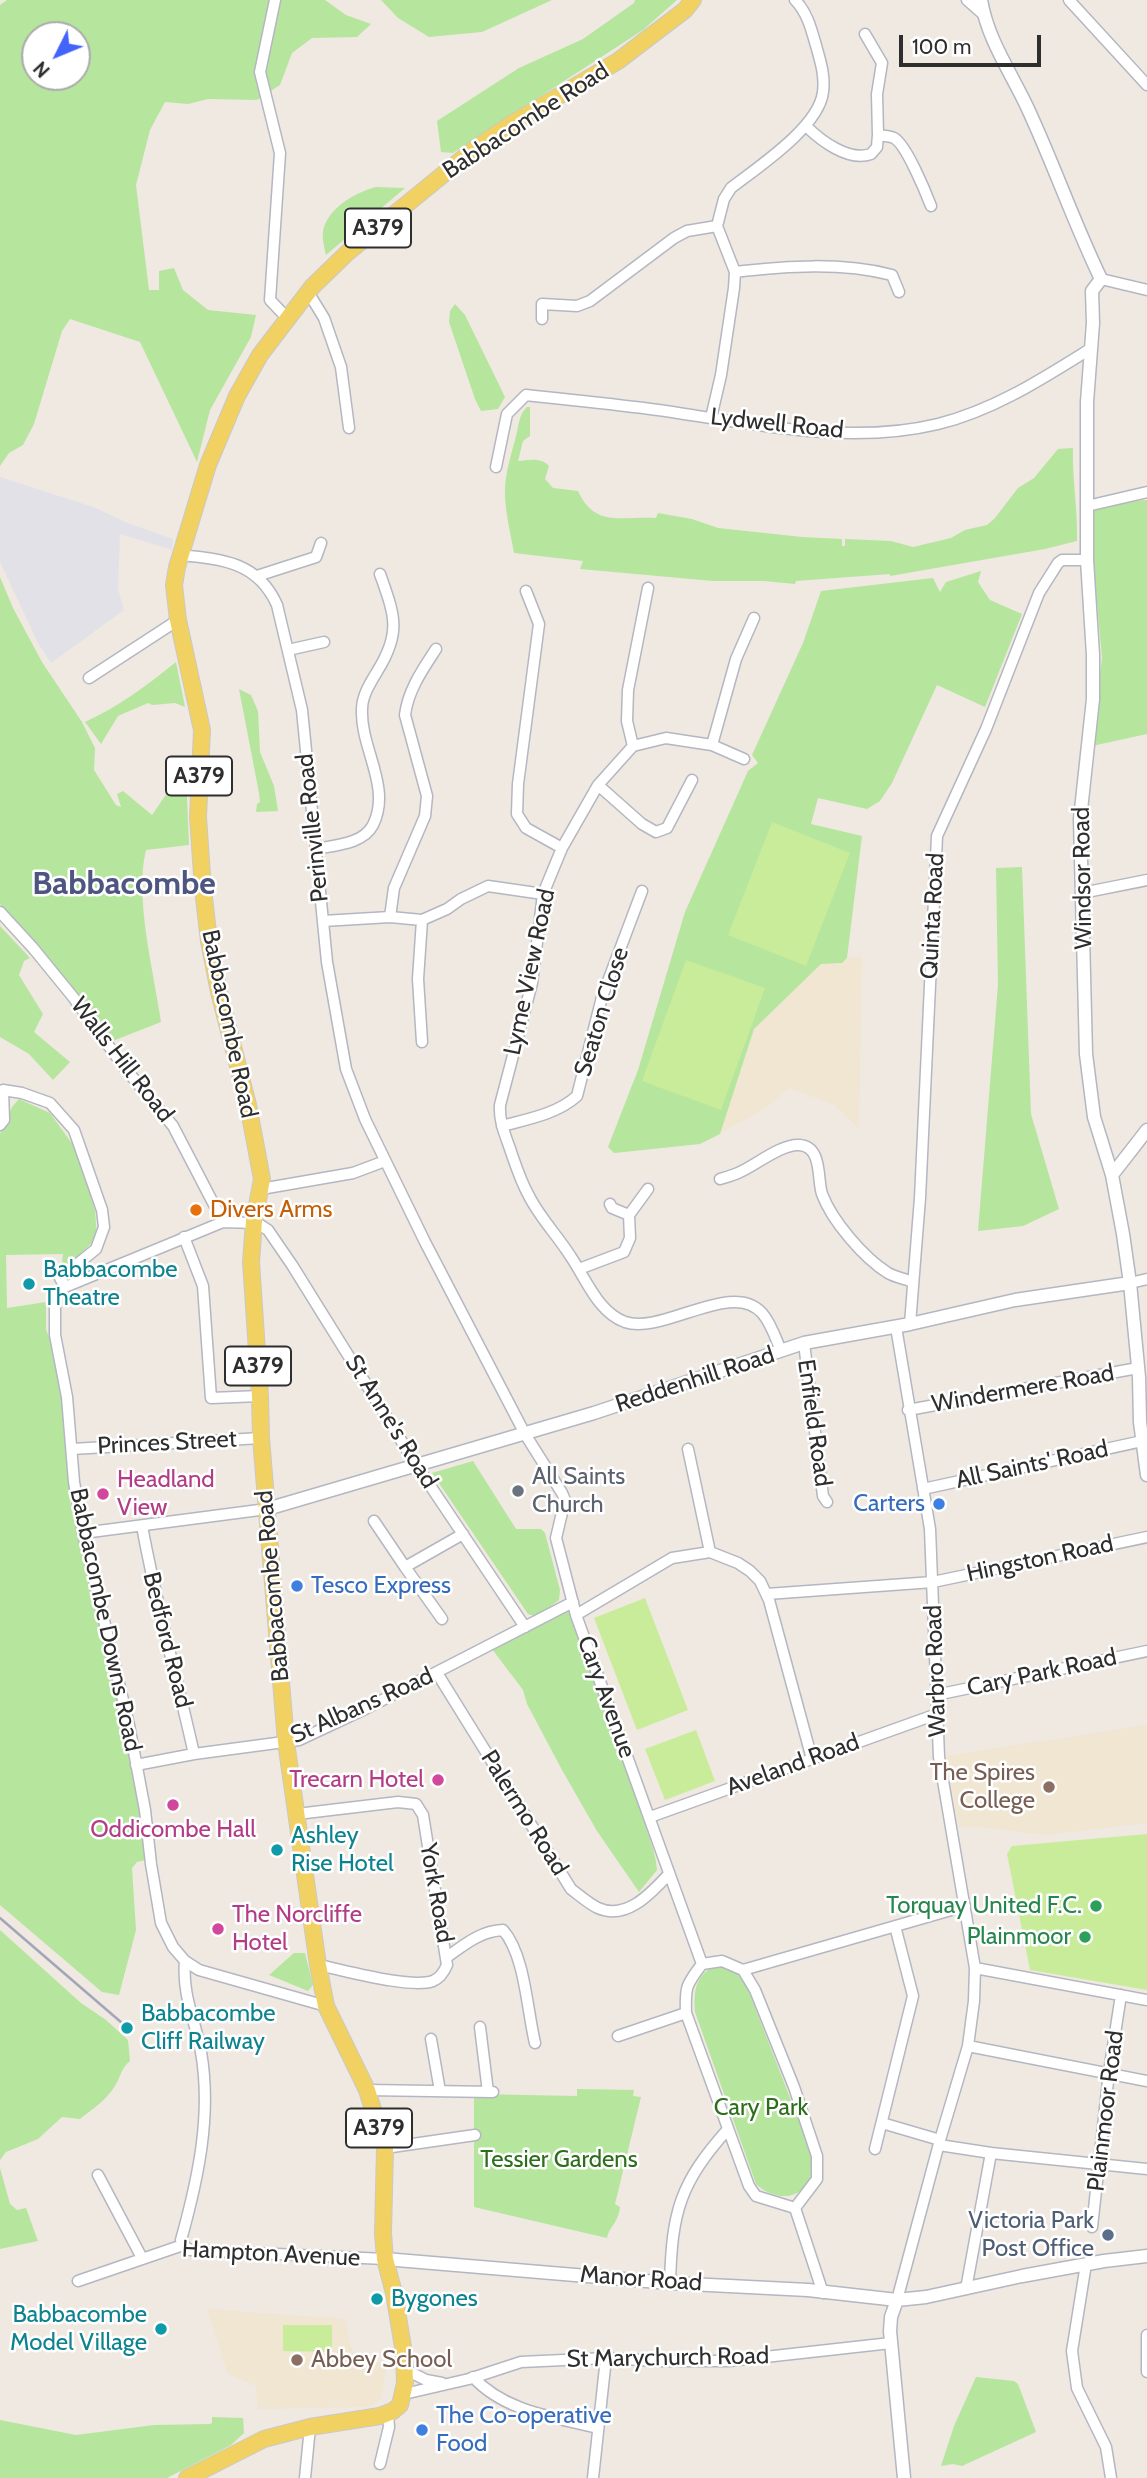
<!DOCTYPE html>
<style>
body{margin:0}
#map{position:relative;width:1147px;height:2478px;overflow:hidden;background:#efe9e1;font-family:Cabin,sans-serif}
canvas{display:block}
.north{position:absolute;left:21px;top:21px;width:70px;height:70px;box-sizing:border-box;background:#fff;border:2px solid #ababab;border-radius:50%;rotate:227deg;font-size:19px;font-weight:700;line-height:28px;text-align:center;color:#2e2e2e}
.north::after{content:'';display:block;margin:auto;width:24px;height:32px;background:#4264fb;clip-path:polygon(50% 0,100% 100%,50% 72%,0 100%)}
.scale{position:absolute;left:899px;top:35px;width:142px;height:32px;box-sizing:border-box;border:4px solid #2e2e2e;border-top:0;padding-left:9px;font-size:21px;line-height:24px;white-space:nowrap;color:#2e2e2e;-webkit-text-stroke:5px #fff;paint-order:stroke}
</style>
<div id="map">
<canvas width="1147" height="2478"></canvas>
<div class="north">N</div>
<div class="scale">100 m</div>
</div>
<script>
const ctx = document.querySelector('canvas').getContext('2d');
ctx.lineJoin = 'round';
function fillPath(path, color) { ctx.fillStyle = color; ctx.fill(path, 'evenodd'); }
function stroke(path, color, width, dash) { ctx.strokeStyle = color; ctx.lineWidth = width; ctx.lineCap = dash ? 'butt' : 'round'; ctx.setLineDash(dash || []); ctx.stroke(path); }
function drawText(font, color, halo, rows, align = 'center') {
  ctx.font = font + ' Cabin,sans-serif'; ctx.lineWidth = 5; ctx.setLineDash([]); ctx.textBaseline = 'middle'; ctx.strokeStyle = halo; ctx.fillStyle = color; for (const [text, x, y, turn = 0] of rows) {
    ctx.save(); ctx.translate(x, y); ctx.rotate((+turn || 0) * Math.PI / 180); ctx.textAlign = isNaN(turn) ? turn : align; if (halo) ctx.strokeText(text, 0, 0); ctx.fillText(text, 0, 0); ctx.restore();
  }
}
fillPath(new Path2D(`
 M0,477L96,508L125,522L173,539L172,550L120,534L118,589L124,610L51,663L38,643L0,562Z`), '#e3e1e8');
fillPath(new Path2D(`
 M862,957L859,1129L833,1104L789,1088L770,1105L720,1134L754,1029L821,964L842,963L847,958Z
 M1147,1725V1823L1045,1835L981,1827H959L945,1756Z
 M207,2309L345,2319L353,2355L387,2365L381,2398L372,2406L365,2407L258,2409L256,2386L228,2374Z`), '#f0e6d1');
fillPath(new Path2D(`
 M7,0H325L346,15L371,24L357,37L312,38L292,53L280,85L257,100L208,99L188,104L165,102L150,130L136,185L149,290H159V271L174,268L183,290L208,310L256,315L251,337L210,410L197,462L140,342L70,319L62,331L34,424L23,445L9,453L0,466V5ZM35,35H77V77H35Z
 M381,0H552L482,32L429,37L398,18Z
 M635,0H677L643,30L453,153L441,152L437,121L519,68L583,39L634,3Z
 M376,187L405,188L326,255C324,246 321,235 324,227C331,206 357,192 376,187Z
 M455,304L465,315L505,397L498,409L481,411L475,399L449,322L450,311Z
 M527,407H530V436L523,441L518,461C529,460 541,457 549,466L545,479L553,488L578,491C595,528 621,516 656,518L658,513L692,519L718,528L802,537L842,539V546H845V539L891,541L913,547L951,538L965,530L987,525L995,518L1018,488L1034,478L1058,449L1073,448C1072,479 1078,510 1077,541L1045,549L890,576V574L796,581L795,584L764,581H713L580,569L583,561L514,553C511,535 506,516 505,497C504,474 512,453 517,432C519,423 519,415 527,407Z
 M1147,500V734L1092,746L1102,658L1094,570L1091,503Z
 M981,571L978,582L990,600L1022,614L985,707L937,685L892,783L880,801L867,809L818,798L811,824L862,836L847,958L842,963L821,964L754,1029L720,1134L700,1144L614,1153L608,1147L638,1070L685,912L748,771L758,763L752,755L803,643L821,591L933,578L940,592L946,582Z
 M0,577L13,608L42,662L82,722L95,748L94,770L116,805L121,807L117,794L123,791L152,815L189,761L187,797L189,845L146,850C134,897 154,973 161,1022L105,1044L36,945L0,904Z
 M176,662L185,707L175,703L152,705L148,703L118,716L101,744L85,722C120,706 146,686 176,662Z
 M239,689L251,695L258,711L260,752L274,786L278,811L256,812L257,804L260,802L259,793Z
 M1022,867L1031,1114L1059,1209L1023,1226L978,1231L998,985L996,868Z
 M0,926L30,958L24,961L19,975L43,1014L34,1032L70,1062L53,1080L29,1054L0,1037Z
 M19,1099L50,1113L76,1149L95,1210L97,1238L61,1272L63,1254L6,1255L7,1308L46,1302V1330L51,1341L59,1371L71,1507L124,1721L142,1820L146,1860L137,1862L132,1868L136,1930L119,1995L102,1992L0,1905V1134L12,1107Z
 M473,1461L516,1529H541L545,1533L560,1590L559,1600L537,1617L528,1614L432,1473Z
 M571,1607L638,1793C640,1820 655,1843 657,1870L639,1892L597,1831L562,1770L527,1704L523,1690L492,1649Z
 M0,1930L81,2003L106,2020L128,2040L130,2061C120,2069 121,2078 113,2089C105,2101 91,2110 80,2119L62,2117L38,2139L6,2152L0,2160Z
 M294,1953H305L313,1985L308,1991L269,1975Z
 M724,1967L736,1972L745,1982L808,2144C809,2151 812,2159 812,2166C810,2200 777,2204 756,2184L695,2012C694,1993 694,1980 710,1968Z
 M577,2089L634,2090L633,2096L641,2097L615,2204L620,2207C618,2224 610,2225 607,2238L474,2207V2094L577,2096Z
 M0,2168L10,2204L17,2210L26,2208L38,2241L0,2249Z
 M976,2377L1014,2381L1018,2384L1036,2432L962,2466L953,2464L941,2466L954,2426Z
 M212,2417L243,2418L244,2433L231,2445L167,2478H0V2420L76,2435L154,2425L210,2424L212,2423Z`), '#b6e59e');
fillPath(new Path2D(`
 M772,822L850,853L806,966L728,935Z
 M686,960L765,988L721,1110L642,1081Z
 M645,1598L688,1710L637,1730L594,1618Z
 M696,1730L715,1781L665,1800L645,1749Z
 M1147,1834V1990L1030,1970L1007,1854L1012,1846Z
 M283,2325H332V2352L283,2351Z`), '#c9ec9a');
const minor = new Path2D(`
 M275,0L260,72L280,153L270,300L287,318
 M967,0L984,15
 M1069,0L1147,85
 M806,126C821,141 849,162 871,154L877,147L878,135L877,94L882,63L865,34
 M878,135C883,136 890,136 894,138C906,144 926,193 931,206
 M735,272C787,266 841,262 892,275L899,292
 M1101,279L1147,290
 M308,292L324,318L341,367L349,428
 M542,319V304L577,306L590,301L674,238L687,231L717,226
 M711,418L721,375L734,288L735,272L717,226L724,199L731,188C758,167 819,127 823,92C825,77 821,63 817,49C812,32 808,13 795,0
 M496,467L507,414L526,395C570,400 614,404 658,410C750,423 847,446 938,424C994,410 1042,379 1090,349
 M1087,506L1147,492
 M180,555C222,559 258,562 277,605L302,710L327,962L346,1069L365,1119L425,1242L525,1434L562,1493L565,1500L556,1538L576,1615L702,1964
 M257,576L316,557L321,543
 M526,591L539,624L518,784L517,814L526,828L562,848
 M288,650L324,642
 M89,678L178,620
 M712,745L736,659L754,618
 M633,746L627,721L628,690L648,588
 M744,759L712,745L666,738L633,746L598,785L562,848L543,894L532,983L500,1105C499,1120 504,1132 509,1146C515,1163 520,1180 529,1196C540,1218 558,1236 571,1257C586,1279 598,1312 625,1322C663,1335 732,1279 762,1313C771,1323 776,1339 781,1351
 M598,785L642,824L656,832L667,828L692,780
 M316,849C336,845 363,844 373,825C392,787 360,748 362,709C362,695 371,682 378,670C402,631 394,614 380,574
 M1082,893L1147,880
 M0,912L33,948L73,997L124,1067L173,1126L223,1222
 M390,917L394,888L425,816L427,796L405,715C408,690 423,669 436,649
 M323,921L390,917L422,920L447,909L461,899L488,886L543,894
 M422,1042L418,979L422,920
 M0,1125L4,1120L3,1090L22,1093L50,1103L74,1130L102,1210L104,1227L96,1249L60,1278L65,1287
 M502,1126C528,1119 557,1114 577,1096L602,997L642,891
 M720,1179C727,1177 734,1175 740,1172C756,1165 781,1144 799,1145C823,1146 817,1180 822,1194C832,1221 864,1258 888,1273C895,1277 905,1279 913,1282
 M261,1189L353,1173L385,1161
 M610,1204L612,1208L629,1215
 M254,1221L268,1230L292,1265L417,1466L525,1627
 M254,1223L223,1222L65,1287L55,1295V1335L67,1397L74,1482L83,1533L129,1725L145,1810L151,1864L161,1923L173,1947L185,1961L199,1970L326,2006
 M184,1237L203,1286L211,1398L260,1396
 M579,1269L624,1252L630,1238L629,1215L648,1189
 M1130,1283L1147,1279
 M910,1324L920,1198L937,836L986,729L1039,593L1058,563L1062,560H1087
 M896,1327L930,1529L939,1757L975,1968L974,2001L968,2046L940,2140L897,2300
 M804,1343L823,1496L827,1502
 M908,1410L1138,1368
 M72,1449L261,1438
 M688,1449L710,1552
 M923,1489L1147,1440
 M374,1521L405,1567L463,1534
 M142,1526C156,1603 177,1678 194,1754
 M83,1533L267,1509
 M405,1567L442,1619
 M767,1594L933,1582L1147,1537
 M576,1615L672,1558L710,1552L738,1563L750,1571L760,1581L769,1600L812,1759
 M437,1673L571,1889C579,1895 589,1904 598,1908C627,1921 652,1892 669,1874
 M936,1695L1147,1651
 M136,1765L194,1754L299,1740L365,1709L573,1602
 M297,1814L398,1802L416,1804L423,1815L447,1965C444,1972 440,1978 433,1981C410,1989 344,1970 318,1965
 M650,1817L937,1714
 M447,1957C464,1945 480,1931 503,1930C525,1955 527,2010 535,2043
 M722,1961L743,1970L755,1990L794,2087L817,2156V2179L795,2208L756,2196L749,2186L686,2013C685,1987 686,1985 702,1964Z
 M975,1968L1147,2000
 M743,1970L965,1906
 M480,2027L488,2092
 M618,2036L686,2013
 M431,2039L440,2091
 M968,2046L1147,2081
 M367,2090L493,2092
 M882,2123L940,2140
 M939,2145L991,2153L1147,2169
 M385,2148L475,2135
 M875,2149L913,1996L895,1926
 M98,2175L142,2258
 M795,2208L823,2293
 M1092,2227L1109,2072L1121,1995
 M183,2245L181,2240C198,2179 212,2115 201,2052C195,2019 182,1996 185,1961
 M1086,2264L1072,2351L1077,2388L1106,2447L1111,2478
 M78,2281L183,2245L190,2250L385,2259
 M670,2283C672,2211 680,2183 728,2129
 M966,2289L991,2153
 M1147,2335V2372
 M404,2369L426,2380L442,2383
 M473,2377C505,2412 555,2417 598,2428
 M404,2394L469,2379L521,2362L606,2358L658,2361H729L891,2343
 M380,2464L389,2427L388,2413
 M305,2478L310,2427
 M593,2478L606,2358`);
const tertiary = new Path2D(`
 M981,0C988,41 1011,72 1028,109C1054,165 1074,223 1101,279L1092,291L1093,323L1087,402V560L1093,655V699L1080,819L1086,1054L1094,1117L1112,1175L1123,1234L1130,1283L1139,1377L1140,1422L1147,1475
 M1112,1175L1147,1130
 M267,1509L594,1413L804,1343L910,1324L1015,1300L1130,1283
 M385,2259L670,2283L808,2290L897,2300L926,2297L1022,2276L1104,2261L1147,2256
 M897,2300L891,2317L890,2331L904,2478`);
const primary = new Path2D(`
 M187,2478L264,2439L310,2427L380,2416L393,2411L400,2405L405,2383L404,2353L394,2293L385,2259L383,2233L385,2148L367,2090L326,2006L318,1965L286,1742L261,1438L260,1396L251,1262L254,1221L262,1179L248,1105L219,992L209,941L203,889L198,817L202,730L178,620L174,585L177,567L208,465L237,396L260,355L312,287L347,253L473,150L513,123L618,61L685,10L693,0`);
stroke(minor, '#b4b7c1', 13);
stroke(tertiary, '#b4b7c1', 15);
stroke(primary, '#c9c9c9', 18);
stroke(minor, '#fff', 10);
stroke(tertiary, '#fff', 12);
stroke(primary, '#f2d163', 16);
stroke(new Path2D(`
 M0,1918L122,2023`), '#a3a6b8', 2.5);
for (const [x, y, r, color] of [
 [196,1210,7,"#e8710a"],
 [29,1284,7,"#0f9aa8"],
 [518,1491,7,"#6b7280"],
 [103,1494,7,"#d1479c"],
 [939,1504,7,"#3f7fe0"],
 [297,1586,7,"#3f7fe0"],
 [438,1780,7,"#d1479c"],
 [1049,1787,7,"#8d6e63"],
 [173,1805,7,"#d1479c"],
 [277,1850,7,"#0f9aa8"],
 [1096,1906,7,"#2e9e5b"],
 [218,1929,7,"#d1479c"],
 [1085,1937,7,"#2e9e5b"],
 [127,2028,7,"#0f9aa8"],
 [1108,2235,7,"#5c6f8a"],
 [377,2299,7,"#0f9aa8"],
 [161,2329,7,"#0f9aa8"],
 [297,2360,7,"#8d6e63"],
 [422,2430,7,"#3f7fe0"]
]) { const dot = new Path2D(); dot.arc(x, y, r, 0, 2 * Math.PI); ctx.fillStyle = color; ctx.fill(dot); stroke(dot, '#fff', 2.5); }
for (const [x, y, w] of [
 [378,228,66],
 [199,776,66],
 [258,1366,66],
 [379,2128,66]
]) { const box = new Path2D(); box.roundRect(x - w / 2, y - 19.5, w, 39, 5); ctx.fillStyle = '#fff'; ctx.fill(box); stroke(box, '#2e2e2e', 2); }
drawText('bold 23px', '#2e2e2e', null, [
 ["A379",378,228],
 ["A379",199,776],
 ["A379",258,1366],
 ["A379",379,2128]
]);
drawText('24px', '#2e2e2e', '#fff', [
 ["Babbacombe Road",526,121,-33],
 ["Lydwell Road",777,424,6],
 ["Perinville Road",313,828,-96],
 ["Windsor Road",1083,878,-91],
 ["Quinta Road",933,916,-87],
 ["Lyme View Road",530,972,-78],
 ["Seaton Close",602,1012,-73],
 ["Babbacombe Road",229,1024,78],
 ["Walls Hill Road",122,1060,52],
 ["Reddenhill Road",695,1380,-18],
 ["Windermere Road",1023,1389,-10],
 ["St Anne's Road",391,1422,58],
 ["Enfield Road",814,1423,82],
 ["Princes Street",167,1443,-3],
 ["All Saints' Road",1032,1465,-12],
 ["Hingston Road",1040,1559,-12],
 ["Babbacombe Road",273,1586,-95],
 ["Babbacombe Downs Road",105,1620,78],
 ["Bedford Road",167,1640,76],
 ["Warbro Road",936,1671,-92],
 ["Cary Park Road",1042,1673,-12],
 ["Cary Avenue",606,1697,70],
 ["St Albans Road",362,1706,-24],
 ["Aveland Road",793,1765,-20],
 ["Palermo Road",524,1813,58],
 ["York Road",436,1893,80],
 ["Plainmoor Road",1106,2111,-83],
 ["Hampton Avenue",271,2254,3],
 ["Manor Road",641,2279,4],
 ["St Marychurch Road",668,2358,-1]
]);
drawText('24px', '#c56008', '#fff', [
 ["Divers Arms",210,1210]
], 'left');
drawText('24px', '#0d838f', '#fff', [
 ["Babbacombe",43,1270],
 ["Theatre",43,1298],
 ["Ashley",291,1836],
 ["Rise Hotel",291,1864],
 ["Babbacombe",141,2014],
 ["Cliff Railway",141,2042],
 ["Bygones",391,2299],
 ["Babbacombe",147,2315,"right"],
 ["Model Village",147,2343,"right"]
], 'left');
drawText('24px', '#5b616d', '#fff', [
 ["All Saints",532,1477],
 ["Church",532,1505]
], 'left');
drawText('24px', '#b23c85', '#fff', [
 ["Headland",117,1480],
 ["View",117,1508],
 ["Trecarn Hotel",424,1780,"right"],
 ["Oddicombe Hall",173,1830,"center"],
 ["The Norcliffe",232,1915],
 ["Hotel",232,1943]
], 'left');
drawText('24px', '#366cbe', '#fff', [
 ["Carters",925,1504,"right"],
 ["Tesco Express",311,1586],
 ["The Co-operative",436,2416],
 ["Food",436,2444]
], 'left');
drawText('24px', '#785e54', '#fff', [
 ["The Spires",1035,1773],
 ["College",1035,1801],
 ["Abbey School",311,2360,"left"]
], 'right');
drawText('24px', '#27864d', '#fff', [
 ["Torquay United F.C.",1082,1906],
 ["Plainmoor",1071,1937]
], 'right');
drawText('24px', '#2c6e1b', '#fff', [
 ["Cary Park",761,2108],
 ["Tessier Gardens",559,2160]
]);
drawText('24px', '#4e5e75', '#fff', [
 ["Victoria Park",1094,2221],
 ["Post Office",1094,2249]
], 'right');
drawText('bold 32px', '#4d5680', '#fff', [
 ["Babbacombe",124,885]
]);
</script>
